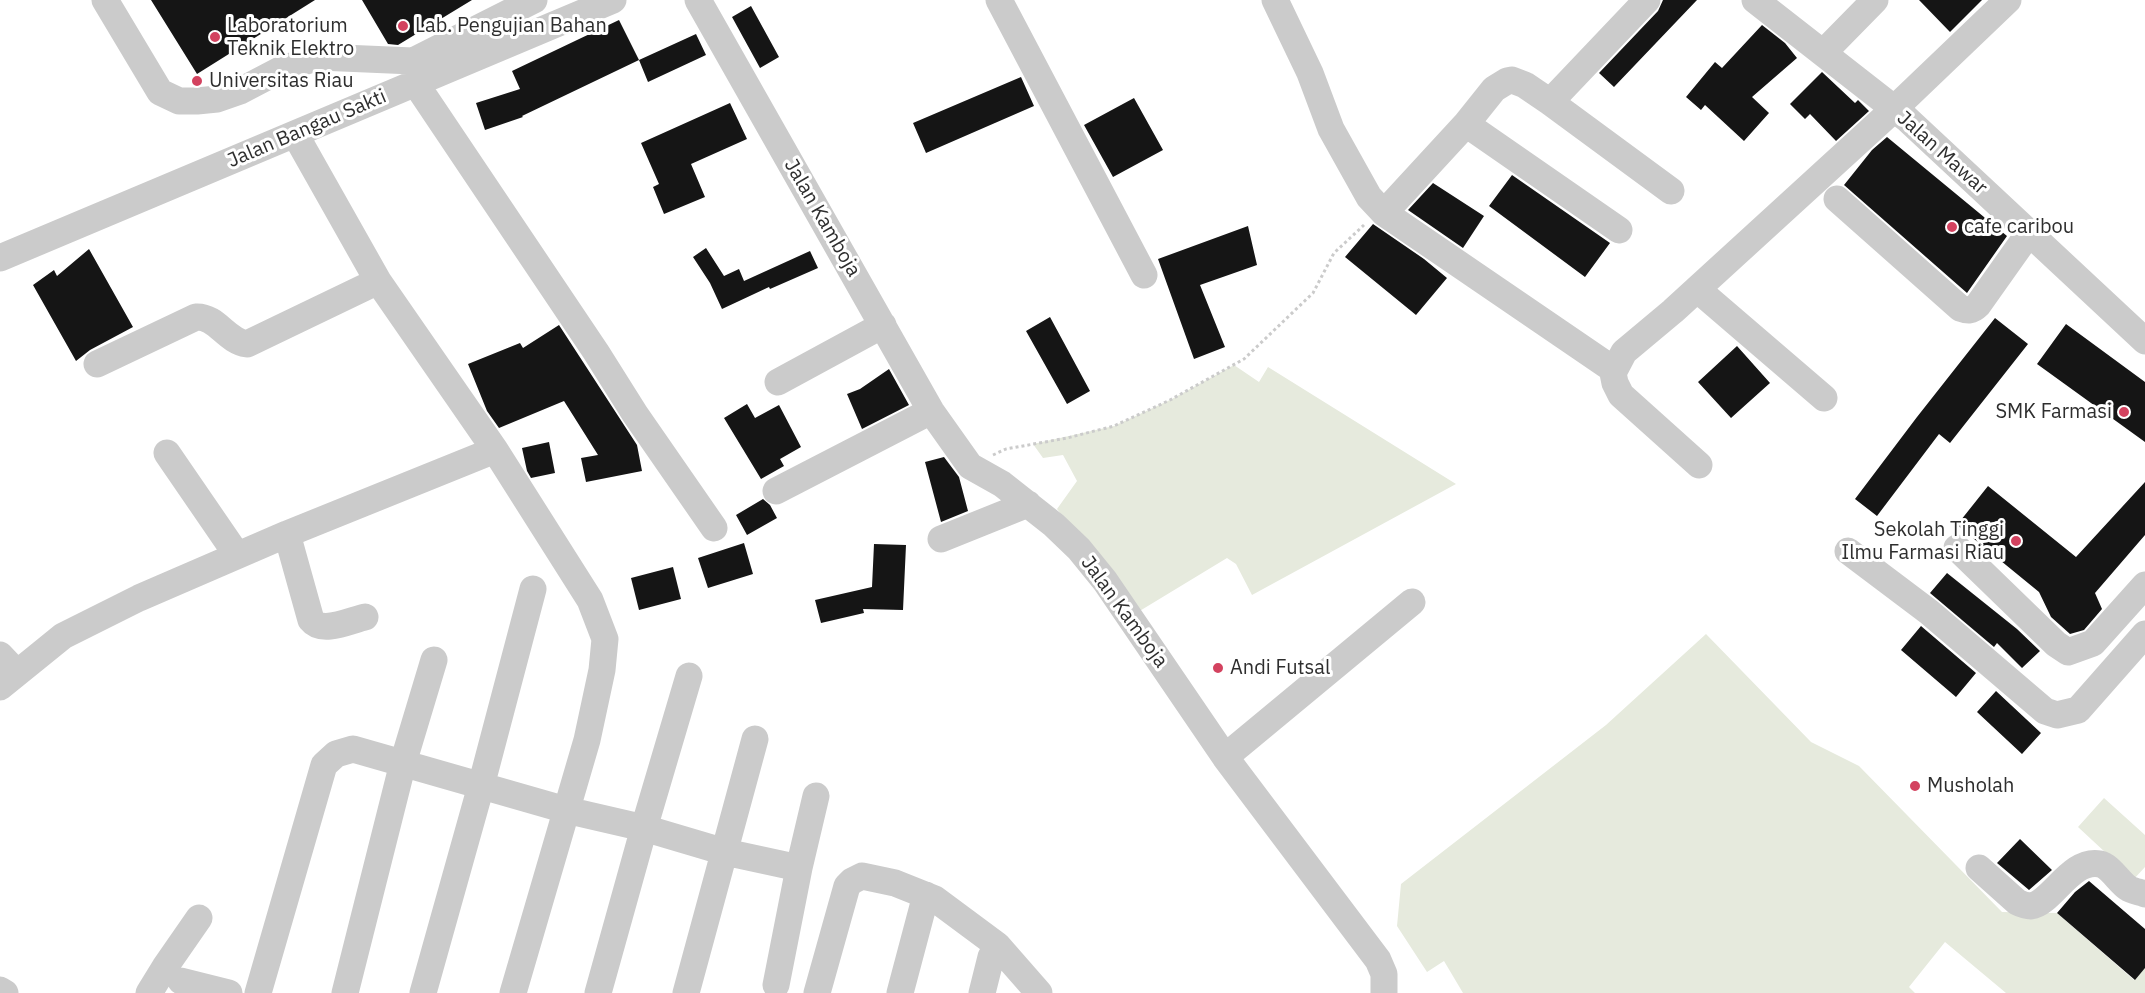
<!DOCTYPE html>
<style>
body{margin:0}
canvas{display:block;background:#fff}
</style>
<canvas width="2145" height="993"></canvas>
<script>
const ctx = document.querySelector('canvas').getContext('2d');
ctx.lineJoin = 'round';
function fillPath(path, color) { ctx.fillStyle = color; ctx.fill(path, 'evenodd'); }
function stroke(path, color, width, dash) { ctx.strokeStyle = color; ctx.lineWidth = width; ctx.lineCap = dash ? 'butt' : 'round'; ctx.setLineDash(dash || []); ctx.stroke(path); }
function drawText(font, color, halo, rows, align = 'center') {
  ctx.font = font + ' "IBM Plex Sans",sans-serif'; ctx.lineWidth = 6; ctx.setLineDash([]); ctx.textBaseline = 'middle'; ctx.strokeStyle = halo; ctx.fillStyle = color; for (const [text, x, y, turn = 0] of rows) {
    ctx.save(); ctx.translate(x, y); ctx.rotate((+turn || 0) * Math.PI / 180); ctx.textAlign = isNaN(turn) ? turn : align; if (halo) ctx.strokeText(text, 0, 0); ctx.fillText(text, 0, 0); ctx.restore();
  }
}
fillPath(new Path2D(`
 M1234,365L1259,382L1268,367L1456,484L1252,595L1236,564L1227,558L1138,612L1057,509L1077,481L1063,455L1043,458L1033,444L1114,426L1170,400Z
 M1706,634L1811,742L1859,766L2002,912L2057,913L2134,980L2145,968V993H2006L1945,942L1909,987L1915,993H1463L1444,961L1427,972L1397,926L1401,884L1606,725Z
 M2104,798L2145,835V867L2134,879L2078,827Z`), '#e6eadd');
fillPath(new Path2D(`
 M151,0H315L197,74Z
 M362,0H472L398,45L388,44Z
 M1697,0L1614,87L1599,73L1658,11L1663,0Z
 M1919,0H1982L1950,32Z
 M751,6L779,57L760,68L732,17Z
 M619,20L639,60L522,116L523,117L485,130L476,103L520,89L512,71Z
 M1762,25L1785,43L1797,58L1752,97L1769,113L1744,141L1705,105L1701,110L1686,97L1715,62L1722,68Z
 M696,34L706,55L648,82L639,60Z
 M1822,72L1855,103L1858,100L1869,111L1836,141L1810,114L1805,119L1790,104Z
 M1021,77L1034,106L926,153L913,123Z
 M1134,98L1163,150L1113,177L1084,125Z
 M730,103L747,139L691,164L705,197L664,214L653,187L659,184L641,143Z
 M1887,137L2007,236L1967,293L1844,185L1872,150Z
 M1512,175L1610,243L1585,277L1489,206Z
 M1433,183L1484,216L1463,248L1408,210Z
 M1373,224L1424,259L1447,278L1416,315L1345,257Z
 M1248,226L1257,265L1200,285L1225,347L1194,359L1158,259Z
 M706,248L724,276L739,269L744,281L810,251L818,268L770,289L769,287L722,309L710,283L693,257Z
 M89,249L133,327L90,350L76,361L33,285L54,270L57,276Z
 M1050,317L1090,391L1067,404L1026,331Z
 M1995,318L2028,344L1950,443L1939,434L1877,516L1855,499L1917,417Z
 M2066,324L2145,382V442L2037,364Z
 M559,325L637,445L642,471L586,482L581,458L598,455L564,401L499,428L487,411L468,364L520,343L523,348Z
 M1737,346L1770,383L1731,418L1698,382Z
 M889,369L909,405L862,429L847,394L860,389Z
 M747,404L755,418L779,405L801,447L780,459L784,466L761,479L724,418Z
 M549,442L555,473L531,478L527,471L522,448Z
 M944,457L959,477L968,511L941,522L925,462Z
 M2145,482V535L2095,593L2102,609L2084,630L2070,634L2051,617L2039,592L1957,525L1988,486L2076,557Z
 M763,499L770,505L777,518L747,535L736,515Z
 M744,543L753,574L708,588L698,558Z
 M874,544L906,545L903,610L863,609L864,613L821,623L815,600L872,587Z
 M673,567L681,599L639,610L631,578Z
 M1947,573L2017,629L2040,651L2022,668L1997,643L1994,647L1930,593Z
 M1921,626L1976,673L1956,697L1901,650Z
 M1996,691L2041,733L2022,754L1977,712Z
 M2020,839L2052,870L2029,890L1997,863Z
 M2089,881L2145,929V968L2135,980L2057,913L2075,892Z`), '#151515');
stroke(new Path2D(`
 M993,455L1006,449L1067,438L1114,426L1170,400L1244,359L1313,293L1334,253L1364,225`), '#cbcbcb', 3, [3, 3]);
stroke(new Path2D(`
 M105,0L160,92L179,101H197L217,99L240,91L282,69L319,57L413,61L534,0
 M698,0L931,411L970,466L1002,484L1054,525L1079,549L1105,581L1225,757L1378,960L1384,974V993
 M999,0L1144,275
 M1275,0L1310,73L1331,129L1369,197L1384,213L1614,370
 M1755,0L1906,118L2145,341
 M1823,53L1875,0
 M416,84L596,352L635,414L714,528
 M1550,102L1647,0
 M1466,124L1619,230
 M295,134L378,281L495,450L590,600L605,639L602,670L587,740L513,993
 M1837,199L1960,308C1968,311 1972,311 1978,305L2029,233
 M1384,213L1466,124L1494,89L1507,81L1512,80L1525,85L1550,102L1671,191
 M0,258L613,0
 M1697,289L1824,398
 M97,364L196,317C217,316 226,341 247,344L378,281
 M778,382L883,325
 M167,453L237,555
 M1699,465L1621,395L1615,383L1613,373L1624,352L1673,311L1894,109L2008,0
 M776,491L931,411
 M287,534L311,620C322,634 349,621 365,617
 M941,539L1028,504
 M1957,548L2056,644L2068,652L2093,643L2145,585
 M1848,551L1929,612L2045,711L2057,715L2078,710L2145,634
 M0,655L17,673
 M0,687L63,636L139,598L287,534L495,450
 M1225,757L1412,602
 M1979,868L2017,902C2021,904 2026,906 2031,906C2052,903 2071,858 2100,864C2110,866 2119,882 2128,888C2132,891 2140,892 2145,894
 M181,981L229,993
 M776,985L799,868
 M0,990L5,993
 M149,993L165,967L199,918
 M258,993L324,765L336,754L353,749L566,810L644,828L725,852L799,868L816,796
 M345,993L403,763L434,660
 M423,993L481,786L533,589
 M598,993L644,828L689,676
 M686,993L755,739
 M817,993L847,886L852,881L862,876L895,883L935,899L997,945L1039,993
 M900,993L926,895
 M982,993L991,957L997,945`), '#cbcbcb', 27);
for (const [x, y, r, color] of [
 [403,26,6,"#d3425f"],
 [215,37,6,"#d3425f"],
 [197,81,6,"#d3425f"],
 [1952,227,6,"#d3425f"],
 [2124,412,6,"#d3425f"],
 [2016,541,6,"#d3425f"],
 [1218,668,6,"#d3425f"],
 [1915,786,6,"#d3425f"]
]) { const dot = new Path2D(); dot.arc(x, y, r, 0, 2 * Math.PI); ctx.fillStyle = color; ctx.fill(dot); stroke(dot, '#fff', 2); }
drawText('20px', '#2e2e2e', '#fff', [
 ["Laboratorium",227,26],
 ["Teknik Elektro",227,49],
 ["Lab. Pengujian Bahan",415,26],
 ["Universitas Riau",209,81],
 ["cafe caribou",1964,227],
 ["SMK Farmasi",2112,412,"right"],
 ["Sekolah Tinggi",2004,530,"right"],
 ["Ilmu Farmasi Riau",2004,553,"right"],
 ["Andi Futsal",1230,668],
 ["Musholah",1927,786]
], 'left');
drawText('20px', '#2e2e2e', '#fff', [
 ["Jalan Bangau Sakti",307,129,-23],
 ["Jalan Mawar",1942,153,42],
 ["Jalan Kamboja",822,218,60],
 ["Jalan Kamboja",1124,612,54]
]);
</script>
